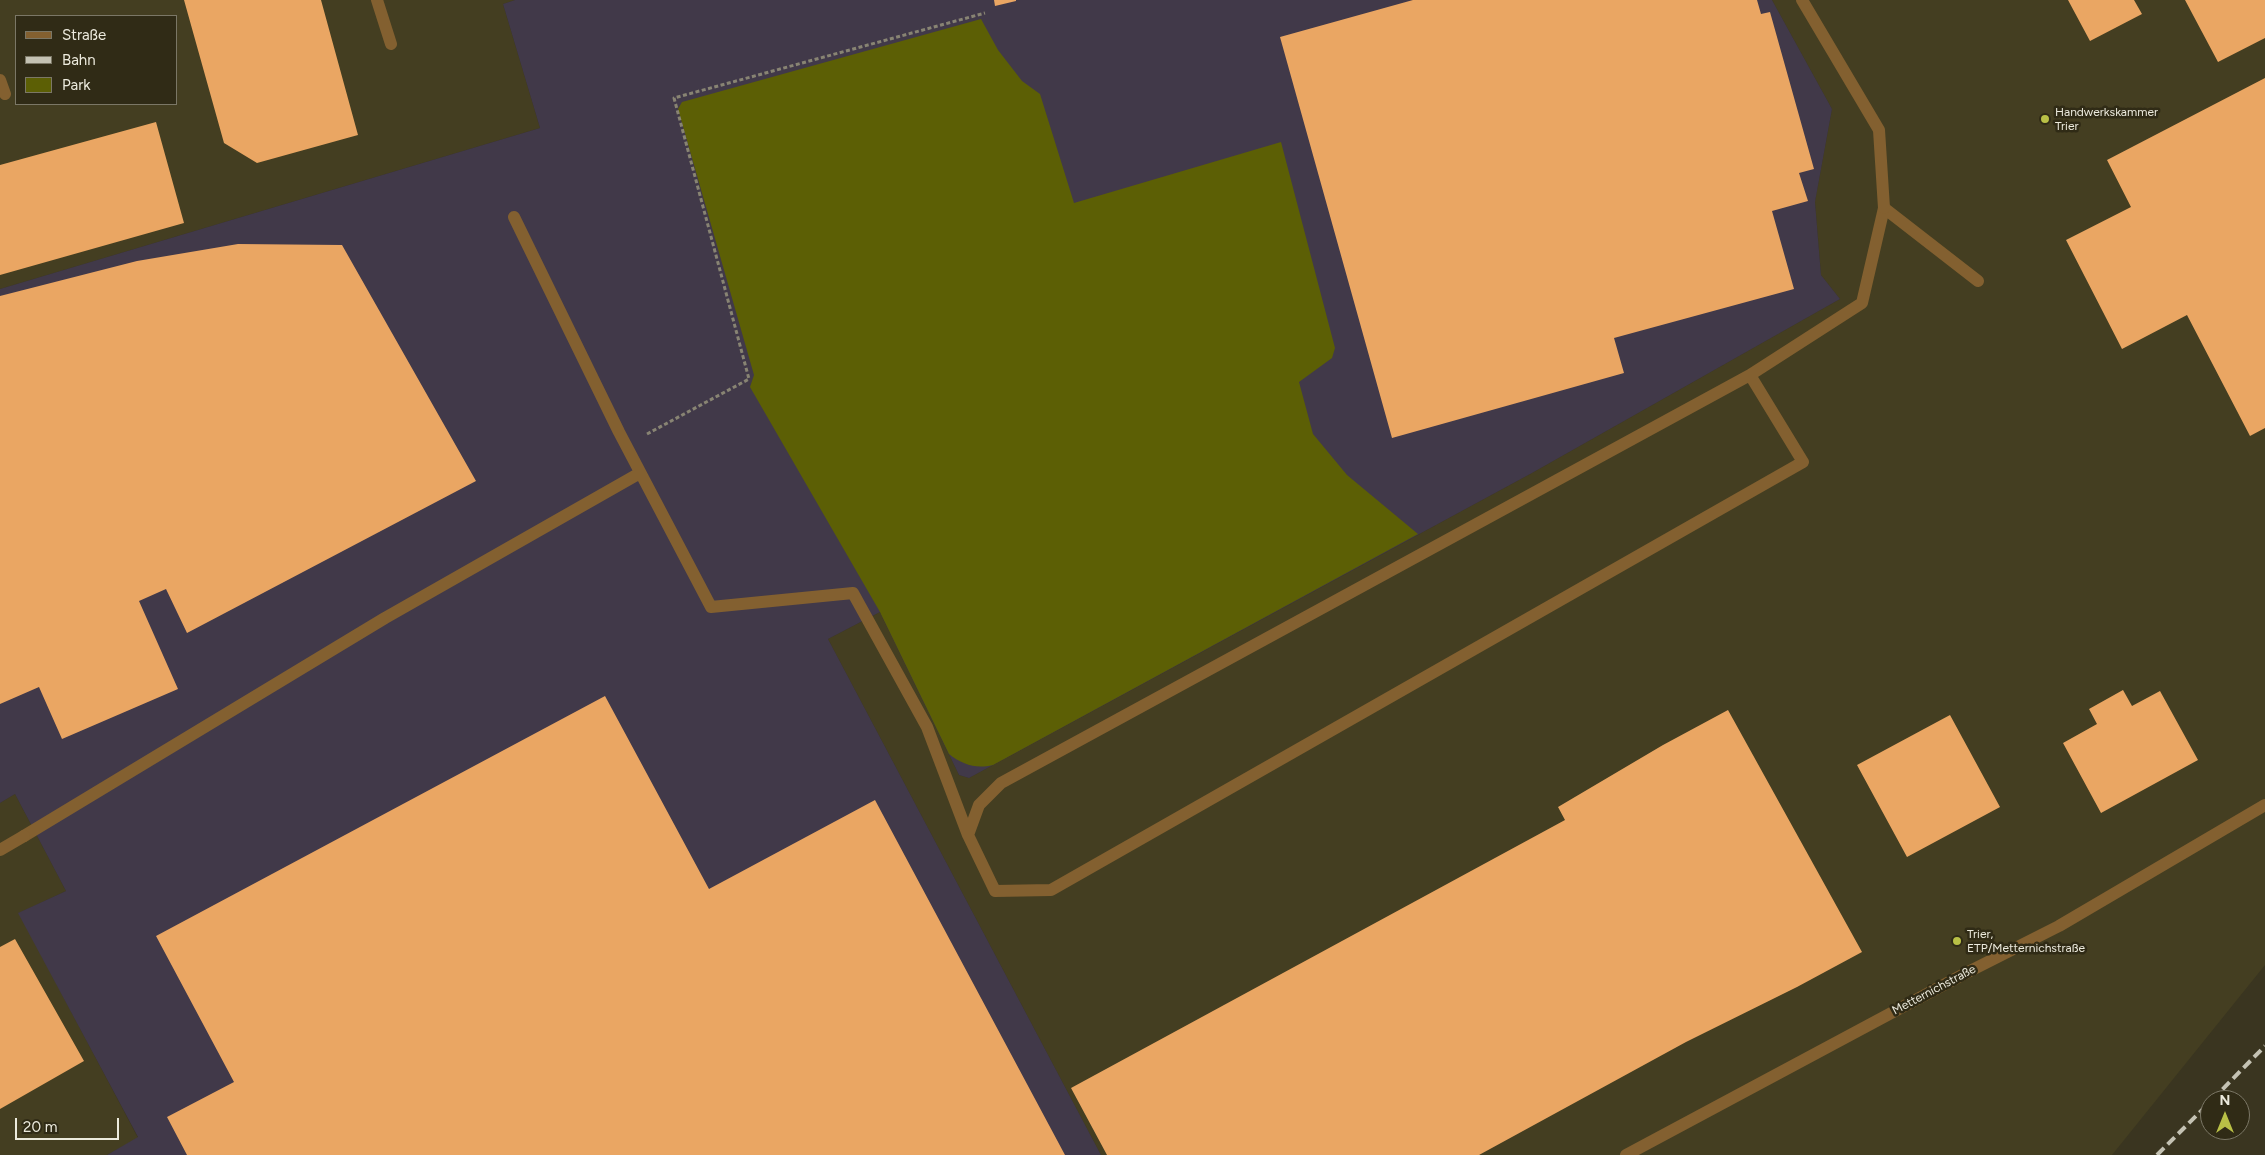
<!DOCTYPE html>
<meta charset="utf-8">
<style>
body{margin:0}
#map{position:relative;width:2265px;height:1155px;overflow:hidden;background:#3a3520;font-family:Figtree,sans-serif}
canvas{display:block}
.legend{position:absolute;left:15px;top:15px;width:162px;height:90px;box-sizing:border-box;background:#302b16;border:1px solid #7b7766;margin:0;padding:6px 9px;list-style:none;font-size:15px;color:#eceadd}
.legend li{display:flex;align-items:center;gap:10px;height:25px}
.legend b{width:25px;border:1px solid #7b7766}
.north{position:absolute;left:2200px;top:1090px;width:50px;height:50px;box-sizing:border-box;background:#302b16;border:1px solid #7b7766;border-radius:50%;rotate:0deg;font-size:14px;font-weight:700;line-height:20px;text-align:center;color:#eceadd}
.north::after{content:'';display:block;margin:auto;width:18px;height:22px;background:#b9c046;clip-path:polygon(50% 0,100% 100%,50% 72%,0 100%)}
.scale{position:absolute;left:15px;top:1118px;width:104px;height:22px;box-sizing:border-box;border:2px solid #eceadd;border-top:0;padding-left:6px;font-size:15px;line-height:18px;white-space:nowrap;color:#eceadd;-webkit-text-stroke:4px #302b16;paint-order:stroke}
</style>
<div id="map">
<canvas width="2265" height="1155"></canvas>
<ul class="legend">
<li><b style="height:6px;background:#836030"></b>Straße</li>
<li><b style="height:6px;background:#c4c2b3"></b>Bahn</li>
<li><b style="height:14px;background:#5c5f05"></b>Park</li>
</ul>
<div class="north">N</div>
<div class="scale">20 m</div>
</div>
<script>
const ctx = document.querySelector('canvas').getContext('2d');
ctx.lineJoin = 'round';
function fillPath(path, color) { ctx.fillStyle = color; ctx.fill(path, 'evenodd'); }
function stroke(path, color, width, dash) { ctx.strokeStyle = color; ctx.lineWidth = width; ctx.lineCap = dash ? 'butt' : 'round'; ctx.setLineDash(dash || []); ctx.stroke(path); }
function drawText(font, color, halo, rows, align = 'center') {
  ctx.font = font + ' Figtree,sans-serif'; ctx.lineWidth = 5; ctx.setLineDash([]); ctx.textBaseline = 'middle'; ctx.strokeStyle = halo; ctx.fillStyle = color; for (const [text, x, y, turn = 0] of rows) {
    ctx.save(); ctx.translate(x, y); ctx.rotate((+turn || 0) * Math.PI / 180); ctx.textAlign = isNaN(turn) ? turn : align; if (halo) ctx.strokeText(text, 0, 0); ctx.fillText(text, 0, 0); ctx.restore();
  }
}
fillPath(new Path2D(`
 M0,0H515L503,4L540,128L0,289ZM16,16H176V104H16Z
 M1772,0H2265V965L2112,1155H1101L828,639L880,612L959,775L969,778L1532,473L1840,299L1821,275L1815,201L1832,109Z
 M15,794L66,891L19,913L138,1138L107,1155H0V803Z`), '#443e21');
fillPath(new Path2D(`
 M515,0H1772L1832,109L1815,202L1821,275L1840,299L1532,473L969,778L959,775L880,612L828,639L1101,1155H107L138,1137L18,913L66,891L15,794L0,803V289L540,128L503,4Z`), '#413949');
fillPath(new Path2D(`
 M981,19L998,50L1022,81L1040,94L1074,203L1281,142L1335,348L1332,358L1299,382L1313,434L1347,475L1418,534L993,765C976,769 963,765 949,754L880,612L750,387L754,375L678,109L682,102Z`), '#5c5f05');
fillPath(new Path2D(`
 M184,0H321L358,135L257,163L224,143Z
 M994,0H1016V1L995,6Z
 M1413,0H1757L1761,14L1770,12L1814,169L1799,173L1808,201L1772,211L1794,289L1614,338L1624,373L1392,438L1280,37Z
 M2068,0H2134L2142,14L2090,41Z
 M2185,0H2265V38L2218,62Z
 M2265,78V428L2250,436L2187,315L2122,349L2066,240L2131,207L2107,160Z
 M156,122L184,223L0,275V165Z
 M238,244L342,245L476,481L187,633L166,589L139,601L178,689L62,739L39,687L0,704V296L137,261Z
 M2123,690L2132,706L2160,691L2198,760L2101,813L2063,743L2097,724L2089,709Z
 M605,696L709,889L875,800L1065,1155H187L167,1117L234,1082L156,936Z
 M1728,710L1862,952L1797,987L1686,1042L1479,1155H1107L1071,1088L1565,820L1558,807L1663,745Z
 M1950,715L2000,807L1907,857L1857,765Z
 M15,939L84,1061L0,1109V947Z`), '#eaa663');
stroke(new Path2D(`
 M647,434L749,379L674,98L985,13`), '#888473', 3, [4, 2.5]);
stroke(new Path2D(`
 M377,0L391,44
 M0,80L5,94
 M514,217L619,432L711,607L853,593L927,727L968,835L995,891L1051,890L1803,462L1750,375L1001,783L979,805L968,835
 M1750,375L1862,303L1884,208L1978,281
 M24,836L385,618L640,473`), '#836030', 12);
stroke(new Path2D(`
 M1802,0L1879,130L1884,208
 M0,850L24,836
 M1626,1155L1966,973L2059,926L2265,805`), '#836030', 12);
stroke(new Path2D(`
 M2212,1100L2265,1046
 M2157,1155L2210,1102`), '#c4c2b3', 4, [10, 5]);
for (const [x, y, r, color] of [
 [2045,119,5,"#b9c046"],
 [1957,941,5,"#b9c046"]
]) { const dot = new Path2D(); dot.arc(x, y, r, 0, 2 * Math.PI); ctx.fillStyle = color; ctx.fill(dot); stroke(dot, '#302b16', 2); }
drawText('12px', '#eceadd', '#302b16', [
 ["Handwerkskammer",2055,112],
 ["Trier",2055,126],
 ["Trier,",1967,934],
 ["ETP/Metternichstraße",1967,948]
], 'left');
drawText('12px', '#eceadd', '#302b16', [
 ["Metternichstraße",1934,990,-28]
]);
</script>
